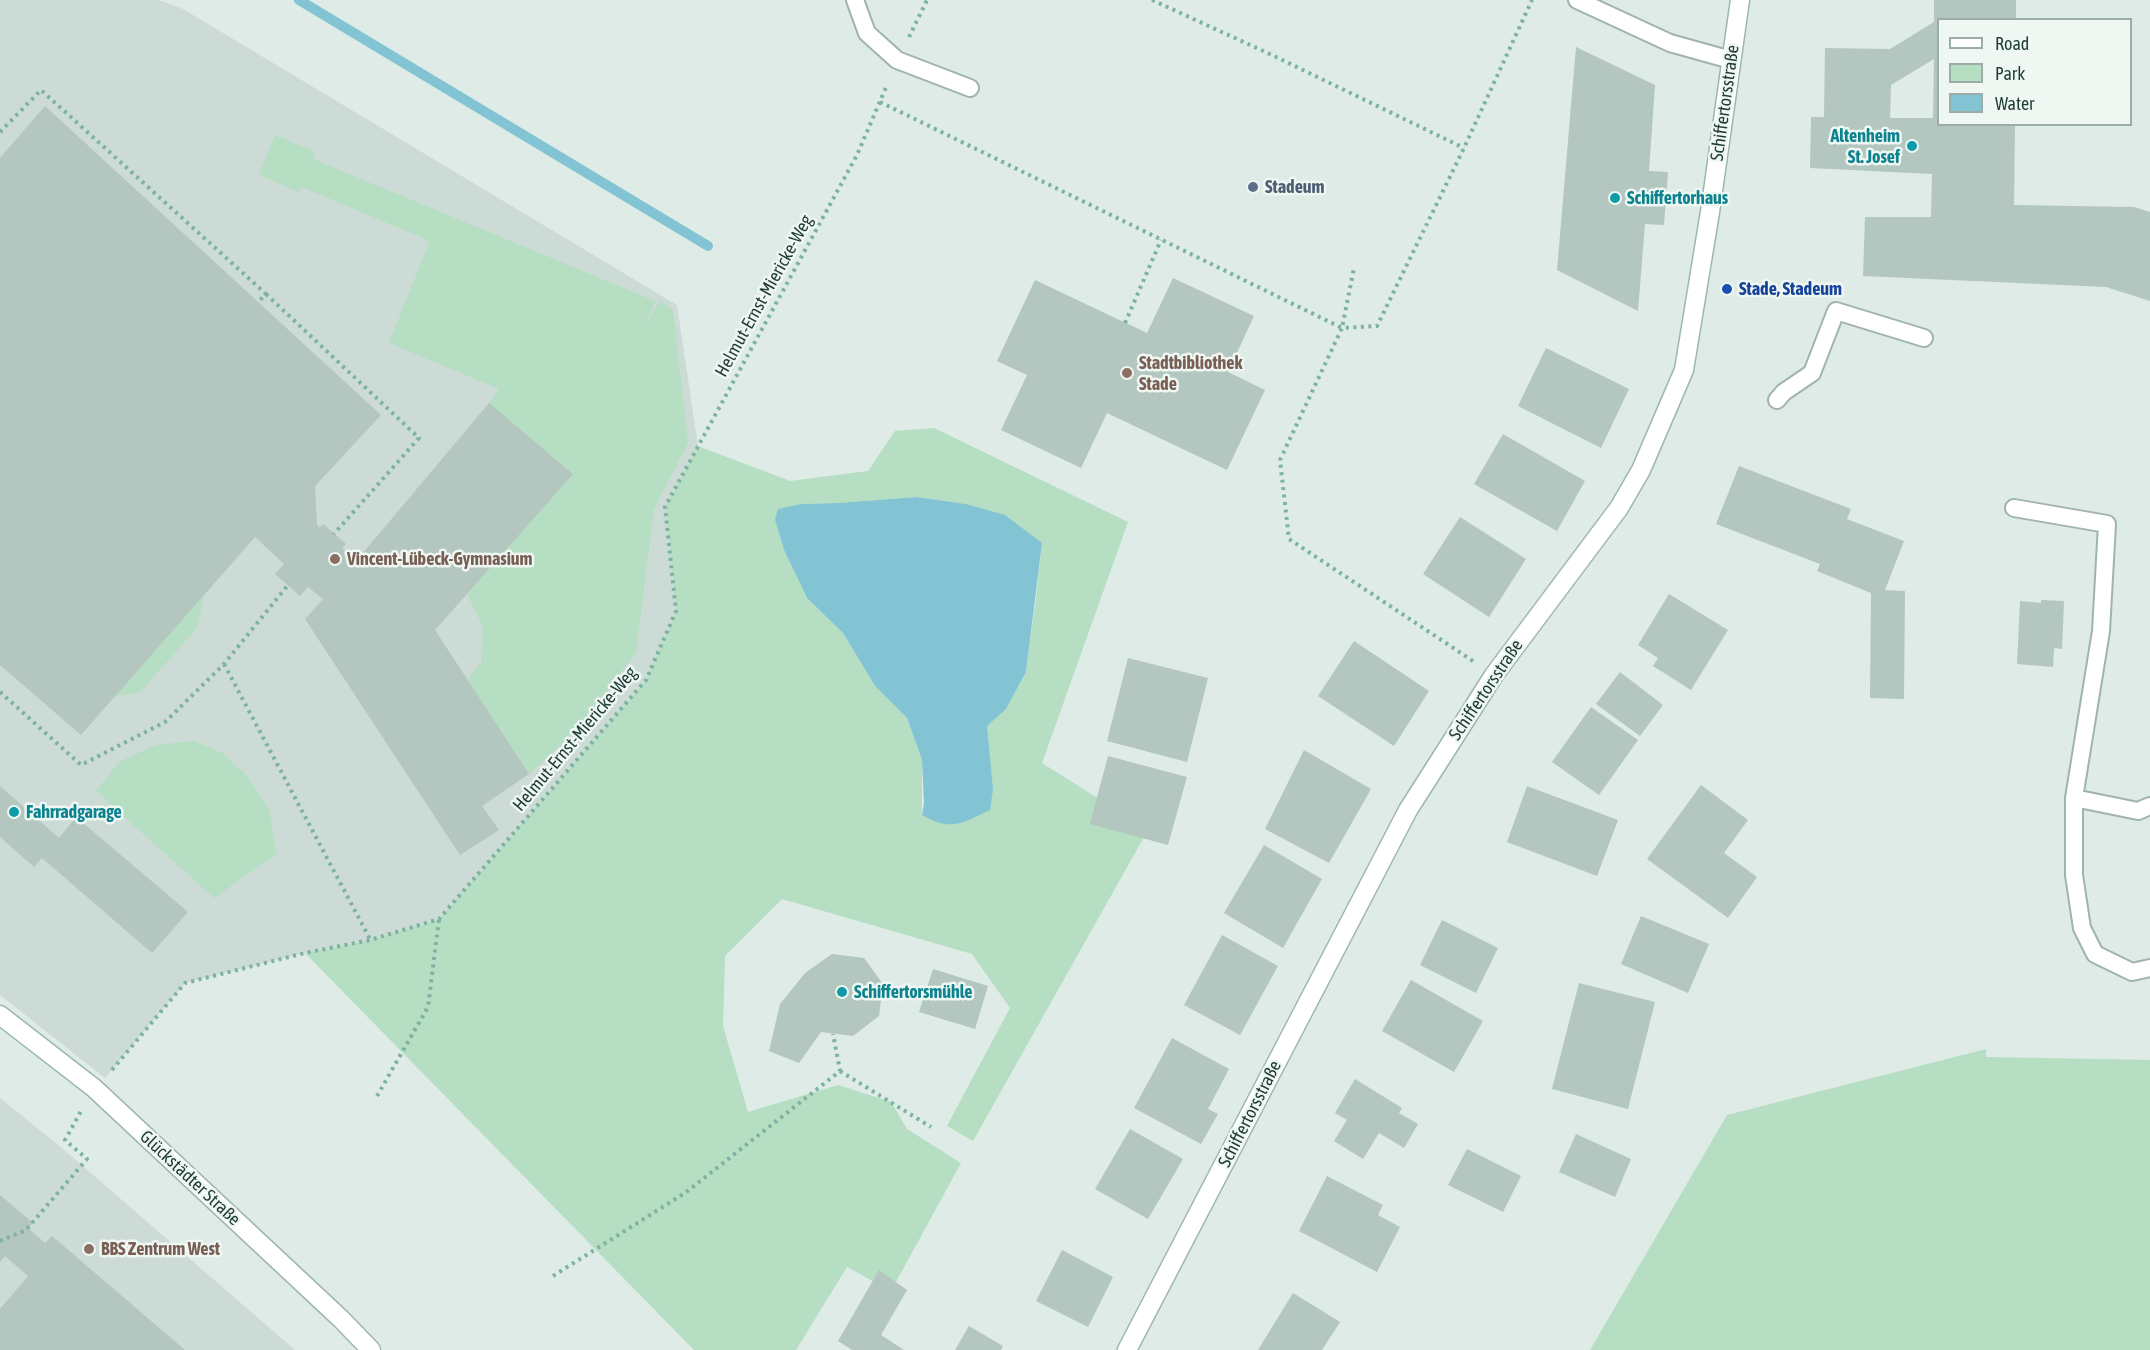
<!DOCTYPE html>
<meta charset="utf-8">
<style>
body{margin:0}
#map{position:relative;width:2150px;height:1350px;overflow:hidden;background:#deebe6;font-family:"Asap Condensed",sans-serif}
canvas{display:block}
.legend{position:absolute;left:1937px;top:18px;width:195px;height:108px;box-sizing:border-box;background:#eff7f3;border:2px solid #9caca7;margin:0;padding:8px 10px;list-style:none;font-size:18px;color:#1f3c35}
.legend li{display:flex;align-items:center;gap:12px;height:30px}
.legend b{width:30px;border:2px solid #9caca7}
</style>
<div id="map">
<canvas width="2150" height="1350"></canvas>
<ul class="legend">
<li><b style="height:8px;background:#fff"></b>Road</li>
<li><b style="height:16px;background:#b5dec2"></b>Park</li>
<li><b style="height:16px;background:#82c4d4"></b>Water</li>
</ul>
</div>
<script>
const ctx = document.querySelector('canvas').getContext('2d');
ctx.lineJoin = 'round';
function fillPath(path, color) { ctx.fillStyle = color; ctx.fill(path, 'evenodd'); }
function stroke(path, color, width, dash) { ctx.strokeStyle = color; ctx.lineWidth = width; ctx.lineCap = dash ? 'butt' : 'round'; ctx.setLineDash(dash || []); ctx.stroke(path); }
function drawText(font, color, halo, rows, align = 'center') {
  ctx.font = font + ' "Asap Condensed",sans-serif'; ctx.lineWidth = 5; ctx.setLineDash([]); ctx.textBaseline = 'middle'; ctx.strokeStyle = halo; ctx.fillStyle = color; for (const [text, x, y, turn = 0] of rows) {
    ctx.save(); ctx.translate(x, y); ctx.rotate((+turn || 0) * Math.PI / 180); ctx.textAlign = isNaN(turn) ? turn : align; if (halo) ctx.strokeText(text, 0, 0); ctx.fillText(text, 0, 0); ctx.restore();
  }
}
fillPath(new Path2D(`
 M0,0H159L183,9L677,305L698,446L665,507L676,611L646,680L439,919L370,940L305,953L185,983L105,1078L0,995Z
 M0,1098L62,1148L295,1350H0Z`), '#ccdbd5');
fillPath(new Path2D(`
 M275,135L315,152L313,159L655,301L646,324L660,301L673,310L688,443L654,509L636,652L583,723L529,774L467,680L481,663L483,626L467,594L573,474L489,403L499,389L389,343L430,241L302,187L299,192L259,175Z
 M934,428L1128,522L1042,763L1148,830L973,1141L947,1126L1010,1008L972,954L782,899L725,956L723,1026L748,1112L838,1085L891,1102L907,1129L961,1163L891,1291L847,1267L796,1350H694L305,953L370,940L439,919L646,680L676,611L665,507L698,446L790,481L868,471L895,431ZM917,497L966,504L1042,543L1036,598L1026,672L1006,709L986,726L993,789L922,815V760L907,718L875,686L843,633L807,598L784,550L775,520L801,504L838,503Z
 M204,595L197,628L140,692L115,696Z
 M194,741L224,754L247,776L270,811L276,854L214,898L96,791L119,762L156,745Z
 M1986,1049V1057L2150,1060V1350H1590L1727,1115Z`), '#b5dec2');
fillPath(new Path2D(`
 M917,497L966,504L1005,515L1042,543L1026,672L1006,709L987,726L993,789L990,810C962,823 951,832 922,815L924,803L922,760L907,718L875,686L843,633L807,598L784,550L775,520L778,509L801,504L838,503Z`), '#82c4d4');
stroke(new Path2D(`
 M299,0L708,246`), '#82c4d4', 10);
fillPath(new Path2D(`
 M1934,0H2016V20H1938V124H2015L2014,205L2134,207L2150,212V301L2106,287L1863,276L1865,217H1931L1932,174L1810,168L1811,117H1824L1825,48L1890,49L1934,22ZM1934,59L1933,118H1890L1891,85Z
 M1576,47L1655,85L1649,171L1668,172L1664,225L1645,224L1638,311L1557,270Z
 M45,106L381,415L315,486L317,525L320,527L323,524L346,544L342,548L357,560L489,403L573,474L435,630L529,774L482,806L499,830L460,855L305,619L323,599L308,587L300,596L275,574L284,564L255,537L81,735L0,665V158Z
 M1173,278L1254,316L1228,372L1265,390L1227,470L1107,413L1081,468L1001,430L1027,375L997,361L1035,280L1147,333Z
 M1546,348L1629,389L1601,448L1518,406Z
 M1503,434L1585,481L1557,531L1474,484Z
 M1739,466L1851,509L1847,519L1904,541L1885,590L1905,591L1904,699L1870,698L1871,593L1817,571L1820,564L1716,524Z
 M1460,517L1526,559L1489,617L1423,574Z
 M1669,594L1728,630L1691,690L1653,666L1658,658L1638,645Z
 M2041,600L2064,601L2062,649L2054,648L2053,667L2017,664L2020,601L2041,603Z
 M1354,641L1429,691L1394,746L1318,696Z
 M1128,658L1208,678L1187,762L1107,741Z
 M1620,672L1663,705L1640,736L1596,704Z
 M1591,707L1638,740L1599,795L1552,762Z
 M1304,750L1371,789L1329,863L1265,829Z
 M1108,756L1187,777L1168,845L1090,824Z
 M1701,785L1748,820L1724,853L1757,877L1728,918L1647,859Z
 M0,786L59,838L76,817L188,912L152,953L42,858L34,867L0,837Z
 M1527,786L1618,820L1597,876L1507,842Z
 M1264,845L1322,879L1283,948L1224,913Z
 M1641,916L1709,944L1688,993L1621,964Z
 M1442,920L1498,948L1476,993L1420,965Z
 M1222,935L1278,966L1240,1035L1184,1005Z
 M832,954L864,958L883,984L879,1016L853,1036L821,1032L799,1063L769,1051L780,1004L805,973Z
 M933,969L988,986L975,1029L919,1012Z
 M1411,980L1483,1021L1454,1072L1382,1031Z
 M1579,983L1655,1002L1628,1109L1552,1089Z
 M1172,1038L1229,1069L1208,1109L1218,1114L1201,1144L1134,1108Z
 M1355,1079L1402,1108L1399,1113L1418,1124L1404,1148L1379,1133L1363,1159L1334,1141L1347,1120L1335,1113Z
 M1130,1129L1183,1159L1148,1219L1095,1189Z
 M1576,1134L1631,1159L1615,1197L1559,1172Z
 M1467,1149L1521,1176L1503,1212L1448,1185Z
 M1327,1176L1383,1205L1378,1215L1400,1227L1377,1272L1299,1231Z
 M0,1195L33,1223L28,1228L45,1243L52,1236L185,1350H0V1309L28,1276L5,1256L0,1262Z
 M1062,1250L1113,1277L1088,1327L1036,1301Z
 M879,1270L907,1290L881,1335L904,1350H852L838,1341Z
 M1293,1293L1340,1322L1322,1350H1258Z
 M969,1326L1003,1346L1001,1350H955Z`), '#b3c6bf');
const lane = new Path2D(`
 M855,0L867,33L897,60L970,88
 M1577,0L1670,43L1731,60
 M1777,400L1784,392L1812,373L1836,311L1924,338
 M2014,508L2107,524L2101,631L2074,798V875L2082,928L2095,954L2132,972L2150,968
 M2074,798L2138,811L2150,806`);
const secondary = new Path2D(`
 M0,1015L94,1088L341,1319L371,1350
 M1127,1350L1408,810L1494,675L1619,508L1641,470L1684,370L1710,212L1740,0`);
stroke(lane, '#a1b3ad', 20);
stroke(secondary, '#9db7af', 21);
stroke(new Path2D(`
 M1152,0L1272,55L1464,148
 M909,37L927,0
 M880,102L1342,328L1354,268
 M0,132L41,90L266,294L258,302
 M266,294L419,438L334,534
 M1125,323L1161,240
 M1473,661L1289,539L1280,460L1342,328L1377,326L1464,148L1532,0
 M224,664L370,939
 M0,692L81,765L165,722L224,664L288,585
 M112,1070L185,983L305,953L370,940L439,919L646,680L676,611L665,507L857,155L887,85
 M840,1071L931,1127
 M377,1096L428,1007L439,919
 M0,1241L26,1230L87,1159L65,1140L81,1111
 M553,1276L685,1193L840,1071L833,1034`), '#7db1a3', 4, [3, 4.5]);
stroke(lane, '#fff', 16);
stroke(secondary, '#fff', 18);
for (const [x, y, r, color] of [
 [1912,146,6,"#0f9aa8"],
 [1253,187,6,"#5c6f8a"],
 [1615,198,6,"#0f9aa8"],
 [1727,289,6,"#1a4fb4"],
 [1127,373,6,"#8d6e63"],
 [335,559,6,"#8d6e63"],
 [14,812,6,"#0f9aa8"],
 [842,992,6,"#0f9aa8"],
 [89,1249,6,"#8d6e63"]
]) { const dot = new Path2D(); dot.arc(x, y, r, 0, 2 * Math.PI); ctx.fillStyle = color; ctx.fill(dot); stroke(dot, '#eff7f3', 2); }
drawText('18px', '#1f3c35', '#eff7f3', [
 ["Schiffertorsstraße",1725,103,-82],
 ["Helmut-Ernst-Miericke-Weg",764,296,-61],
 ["Schiffertorsstraße",1486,690,-56],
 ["Helmut-Ernst-Miericke-Weg",575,739,-50],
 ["Schiffertorsstraße",1250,1114,-63],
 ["Glückstädter Straße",190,1178,43]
]);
drawText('bold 18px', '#0d838f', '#eff7f3', [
 ["Altenheim",1900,136,"right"],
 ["St. Josef",1900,157,"right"],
 ["Schiffertorhaus",1627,198],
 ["Fahrradgarage",26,812],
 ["Schiffertorsmühle",854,992]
], 'left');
drawText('bold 18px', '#4e5e75', '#eff7f3', [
 ["Stadeum",1265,187]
], 'left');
drawText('bold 18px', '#164399', '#eff7f3', [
 ["Stade, Stadeum",1739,289]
], 'left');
drawText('bold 18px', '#785e54', '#eff7f3', [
 ["Stadtbibliothek",1139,363],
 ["Stade",1139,384],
 ["Vincent-Lübeck-Gymnasium",347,559],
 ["BBS Zentrum West",101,1249]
], 'left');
</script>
